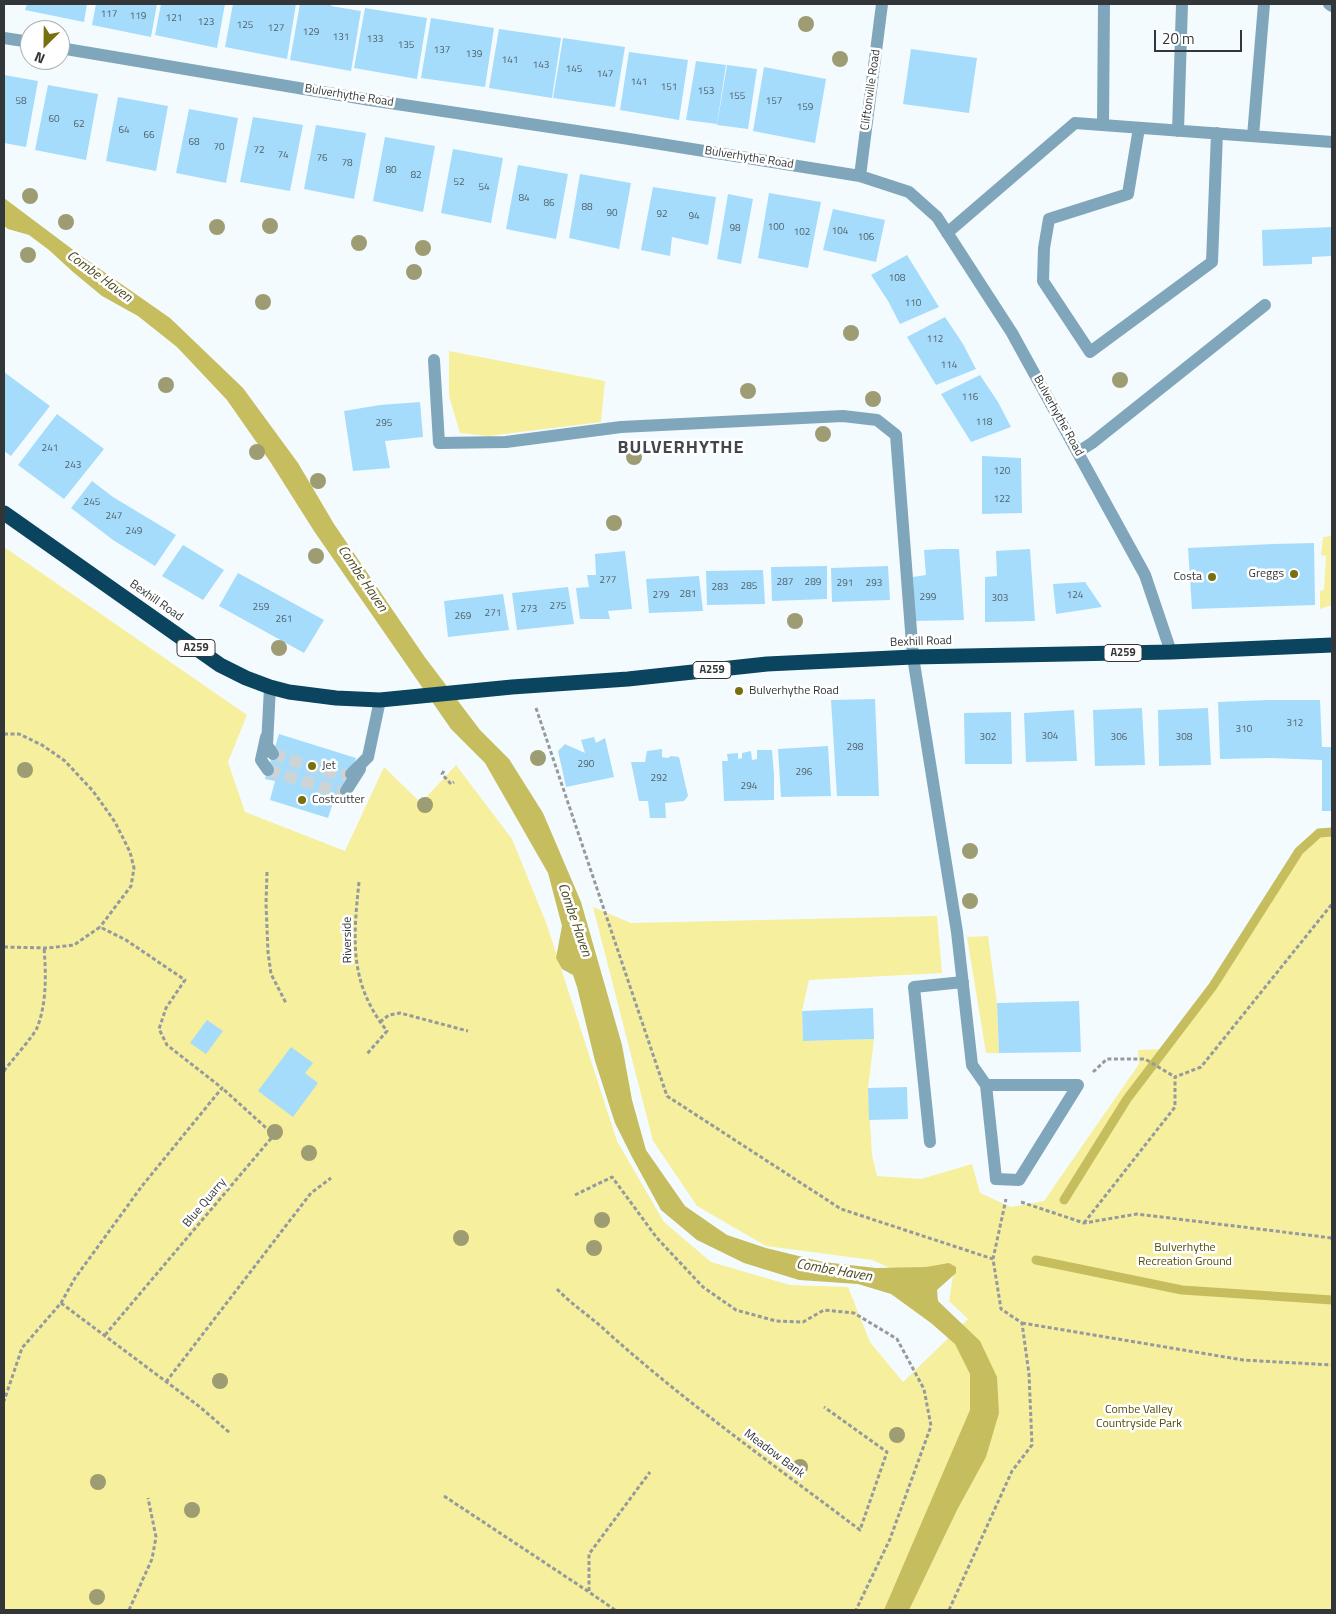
<!DOCTYPE html>
<style>
body{margin:0}
#map{position:relative;width:1336px;height:1614px;overflow:hidden;background:#f4fbfe;font-family:"Titillium Web",sans-serif}
canvas{display:block}
.frame{position:absolute;inset:0;border:5px solid #333638;pointer-events:none}
.north{position:absolute;left:20px;top:20px;width:50px;height:50px;box-sizing:border-box;background:#fff;border:1px solid #adafaf;border-radius:50%;rotate:203deg;font-size:14px;font-weight:700;line-height:20px;text-align:center;color:#333638}
.north::after{content:'';display:block;margin:auto;width:18px;height:22px;background:#786f0e;clip-path:polygon(50% 0,100% 100%,50% 72%,0 100%)}
.scale{position:absolute;left:1154px;top:30px;width:88px;height:22px;box-sizing:border-box;border:2px solid #333638;border-top:0;padding-left:6px;font-size:15px;line-height:18px;white-space:nowrap;color:#333638;-webkit-text-stroke:4px #fff;paint-order:stroke}
</style>
<div id="map">
<canvas width="1336" height="1614"></canvas>
<div class="frame"></div>
<div class="north">N</div>
<div class="scale">20 m</div>
</div>
<script>
const ctx = document.querySelector('canvas').getContext('2d');
ctx.lineJoin = 'round';
function fillPath(path, color) { ctx.fillStyle = color; ctx.fill(path, 'evenodd'); }
function stroke(path, color, width, dash) { ctx.strokeStyle = color; ctx.lineWidth = width; ctx.lineCap = dash ? 'butt' : 'round'; ctx.setLineDash(dash || []); ctx.stroke(path); }
function drawText(font, color, halo, rows, align = 'center') {
  ctx.font = font + ' "Titillium Web",sans-serif'; ctx.lineWidth = 5; ctx.setLineDash([]); ctx.textBaseline = 'middle'; ctx.strokeStyle = halo; ctx.fillStyle = color; for (const [text, x, y, turn = 0] of rows) {
    ctx.save(); ctx.translate(x, y); ctx.rotate((+turn || 0) * Math.PI / 180); ctx.textAlign = isNaN(turn) ? turn : align; if (halo) ctx.strokeText(text, 0, 0); ctx.fillText(text, 0, 0); ctx.restore();
  }
}
fillPath(new Path2D(`
 M449,351L605,381L601,422L488,436L460,433L449,396Z
 M1332,536V605L1320,609V591L1324,590L1326,556L1321,555L1323,537Z
 M4,547L247,715L228,762L245,812L345,851L384,767L421,803L456,765L512,839L547,925L617,1141L664,1222L711,1262L790,1285L848,1287L870,1342L903,1382L968,1319L949,1301L953,1275L908,1276L872,1260L766,1246L697,1206L653,1141L593,907L631,923L937,916L942,973L809,980L802,1011L803,1041L874,1039L868,1088L872,1155L877,1176L921,1179L972,1164L980,1193L1011,1207L1044,1201L1139,1064L1138,1050L1164,1049L1316,835H1332V1610H4Z
 M988,936L997,1003L999,1053H986L967,937Z`), '#f6ef9e');
fillPath(new Path2D(`
 M4,198L84,258L170,318L243,388L298,463L334,524L424,656L480,730L509,759L543,813L581,902L622,1045L632,1100L646,1150L685,1206L727,1235L766,1248L823,1262L876,1268L926,1267L949,1263L956,1267V1273L937,1290L938,1301L980,1341L997,1377L999,1413L986,1457L957,1510L909,1610H884L970,1410V1374L955,1344L931,1323L891,1294L858,1284L799,1280L744,1263L697,1240L661,1210L632,1157L615,1123L595,1061L577,987L573,975L562,969L556,958L562,926L548,873L485,763L451,729L314,531L271,463L227,400L177,347L138,316L102,296L73,272L49,250L29,235L8,229L4,226Z`), '#c6bd5e');
stroke(new Path2D(`
 M1064,1200L1127,1099L1213,986L1299,851L1319,833L1332,832
 M1036,1260L1182,1290L1332,1300`), '#c6bd5e', 9);
fillPath(new Path2D(`
 M27,4H87L84,22L25,10Z
 M96,4H157L151,37L92,25Z
 M161,4H225L217,48L155,35Z
 M233,4H296L287,59L225,47Z
 M300,4H332L331,6L361,11L351,71L290,60Z
 M365,8L427,18L417,79L354,68Z
 M431,18L494,28L485,87L421,78Z
 M499,29L561,38L552,98L489,88Z
 M563,38L625,47L615,107L553,98Z
 M911,49L977,58L969,113L903,104Z
 M629,52L688,60L679,120L620,110Z
 M696,61L726,65L717,124L686,120Z
 M727,65L757,69L748,129L717,125Z
 M764,67L826,79L815,143L753,131Z
 M4,75L38,81L26,147L4,143Z
 M48,85L98,94L86,160L35,150Z
 M118,97L168,106L156,171L106,161Z
 M189,109L238,118L226,183L176,173Z
 M253,117L303,125L290,191L240,182Z
 M316,125L366,133L354,199L304,189Z
 M385,137L435,146L423,212L373,201Z
 M453,149L503,158L491,223L441,213Z
 M518,165L568,174L556,239L506,229Z
 M580,174L631,183L619,249L569,238Z
 M653,187L716,197L708,245L672,237L670,256L641,250Z
 M769,193L821,202L808,268L758,258Z
 M728,194L753,199L741,264L717,259Z
 M833,209L885,220L876,262L823,250Z
 M1332,227V256L1312,257V264L1263,266L1262,230Z
 M907,255L939,307L900,324L888,301L871,275Z
 M945,317L963,344L976,369L936,385L907,337Z
 M4,372L50,406L11,456L4,451Z
 M980,375L998,402L1011,427L971,442L941,394Z
 M420,402L423,437L385,441L390,468L353,471L344,411L380,405Z
 M57,414L104,449L64,499L18,465Z
 M982,456L1021,458L1022,513L982,514Z
 M92,481L113,497L176,535L155,566L113,540L71,508Z
 M1314,543L1315,605L1192,609L1188,548L1273,544Z
 M183,545L224,570L203,600L162,576Z
 M941,549H959L964,620L914,621L913,577L926,575L924,550Z
 M1030,549L1035,621L985,622V577L997,576L996,551Z
 M625,551L632,609L608,611L610,619H580L576,588L589,587L587,575H596L595,554Z
 M827,566V599L772,601L771,567Z
 M888,566L890,600L832,602L831,568Z
 M763,570L765,604L707,605L706,571Z
 M238,573L324,620L304,653L219,606Z
 M699,576L703,611L649,613L646,579Z
 M1085,582L1102,607L1056,614L1053,584Z
 M568,587L574,624L517,630L512,593Z
 M503,594L509,630L448,637L444,601Z
 M875,699L879,796H837L831,700Z
 M1268,700H1320L1322,747H1332V811H1322V760L1271,758L1220,759L1218,702Z
 M1142,708L1145,765L1095,766L1093,710Z
 M1208,708L1211,765L1159,766L1158,710Z
 M1074,710L1077,761L1026,762L1024,713Z
 M1011,712L1012,764H965L964,713Z
 M279,734L356,758L343,802L334,800L328,818L270,800L275,781L265,779Z
 M594,737L596,743L605,738L614,777L566,787L558,751L565,744L585,753L581,740Z
 M828,746L831,796L781,797L778,749Z
 M662,749V757L668,758L671,756L679,757L688,796L684,801L665,803L666,818H650L648,801H639L631,762H645L647,751Z
 M757,750H772L774,774V800L724,801L722,761H728L727,754L738,753V759L742,758V753L751,751L752,760L757,759Z
 M1079,1001L1081,1052L999,1053L997,1003Z
 M873,1008L874,1039L803,1041L802,1011Z
 M207,1020L223,1031L206,1054L190,1043Z
 M291,1047L313,1063L305,1073L318,1083L293,1117L258,1091Z
 M907,1087L908,1119L869,1120L868,1088Z`), '#a6dcfb');
stroke(new Path2D(`
 M273,754L341,776L351,774
 M268,770L338,792L346,791`), '#cdd4d6', 12, [12, 6]);
stroke(new Path2D(`
 M536,708L667,1096L841,1209L993,1259
 M4,734H19L42,745L65,761L93,791L115,822L130,852L134,868L131,886L100,927
 M444,771L442,774L451,784L454,782
 M267,872L266,904L268,952L271,974L286,1003
 M359,882C353,940 349,983 387,1031L366,1055
 M4,947L48,948L74,945L100,927L126,940L185,980L166,1008L159,1029L167,1045L222,1088L142,1186L75,1278L61,1303L22,1348L4,1401
 M380,1022L389,1015L400,1013L468,1031
 M4,1071C12,1060 32,1038 37,1028C47,1003 46,973 44,947
 M1093,1072L1107,1059H1145L1175,1077
 M575,1195L612,1177L657,1238L703,1287L736,1310L776,1321L803,1322L824,1310L854,1313L897,1339L924,1389L931,1426L890,1539L856,1610
 M1021,1202L1084,1223L1137,1214L1332,1238
 M1084,1223L1175,1107V1077L1201,1067L1332,904
 M557,1289C572,1305 590,1316 606,1331C686,1403 774,1465 860,1530L887,1452L824,1407
 M61,1303L200,1407L230,1433
 M1022,1323L1243,1360L1332,1365
 M105,1335L274,1135L222,1088
 M166,1382L311,1193L331,1178
 M444,1496L589,1592
 M129,1610L152,1559L156,1537L148,1498
 M615,1610L589,1592V1554L650,1472
 M949,1610L1012,1471L1032,1445L1029,1374L1022,1323L1001,1309L993,1259L1006,1199`), '#959a9c', 3, [4, 2.5]);
stroke(new Path2D(`
 M1329,4L1332,6
 M4,38L30,42
 M60,48L370,100L623,138L860,176L909,192L937,217L1012,333L1145,575L1171,652
 M1103,125L1104,4
 M1139,128L1128,194L1049,219L1044,248L1043,281L1090,352L1212,262L1217,133
 M1178,131L1182,4
 M1253,136L1264,4
 M860,176L882,4
 M947,233L1075,123L1332,142
 M434,360L439,443L506,442L621,427L843,416L877,420L896,435L913,657L957,932L972,1065L986,1085L996,1179L1019,1180L1078,1085H986
 M1078,452L1092,443L1265,305
 M270,687L267,745L273,754
 M266,737L261,760L268,770
 M351,774L368,757L380,700
 M346,791L360,769
 M930,1142L914,987L963,982`), '#80a6bc', 12);
stroke(new Path2D(`
 M4,513L220,665L246,678L270,687L289,692L336,698L380,700L512,687L628,679L767,664L913,657L1171,652L1332,645`), '#0a445e', 15);
ctx.fillStyle = '#9d9c72';
for (const [x, y] of [
 [806,24],
 [840,59],
 [30,196],
 [66,222],
 [270,226],
 [217,227],
 [359,243],
 [423,248],
 [28,255],
 [414,272],
 [263,302],
 [851,333],
 [1120,380],
 [166,385],
 [748,391],
 [873,399],
 [823,434],
 [257,452],
 [634,457],
 [318,481],
 [614,523],
 [316,556],
 [795,621],
 [279,648],
 [538,758],
 [25,770],
 [425,805],
 [970,851],
 [970,901],
 [275,1132],
 [309,1153],
 [602,1220],
 [461,1238],
 [594,1248],
 [220,1381],
 [897,1435],
 [800,1467],
 [98,1482],
 [192,1510],
 [97,1597]
]) { ctx.beginPath(); ctx.arc(x, y, 8, 0, 2 * Math.PI); ctx.fill(); }
for (const [x, y, r, color] of [
 [1294,574,5,"#786f0e"],
 [1212,577,5,"#786f0e"],
 [739,691,5,"#786f0e"],
 [312,766,5,"#786f0e"],
 [302,800,5,"#786f0e"]
]) { const dot = new Path2D(); dot.arc(x, y, r, 0, 2 * Math.PI); ctx.fillStyle = color; ctx.fill(dot); stroke(dot, '#fff', 2); }
drawText('10px', '#506069', null, [
 ["117",109,15],
 ["119",138,17],
 ["121",174,19],
 ["123",206,23],
 ["125",245,26],
 ["127",276,29],
 ["129",311,33],
 ["131",341,38],
 ["133",375,40],
 ["135",406,46],
 ["137",442,51],
 ["139",474,55],
 ["141",510,61],
 ["143",541,66],
 ["145",574,70],
 ["147",605,75],
 ["141",639,83],
 ["151",669,88],
 ["153",706,92],
 ["155",737,97],
 ["58",21,102],
 ["157",774,102],
 ["159",805,108],
 ["60",54,120],
 ["62",79,125],
 ["64",124,131],
 ["66",149,136],
 ["68",194,143],
 ["70",219,148],
 ["72",259,151],
 ["74",283,156],
 ["76",322,159],
 ["78",347,164],
 ["80",391,171],
 ["82",416,176],
 ["52",459,183],
 ["54",484,188],
 ["84",524,199],
 ["86",549,204],
 ["88",587,208],
 ["90",612,214],
 ["92",662,215],
 ["94",694,217],
 ["100",776,228],
 ["98",735,229],
 ["104",840,232],
 ["102",802,233],
 ["106",866,238],
 ["108",897,279],
 ["110",913,304],
 ["112",935,340],
 ["114",949,366],
 ["116",970,398],
 ["118",984,423],
 ["295",384,424],
 ["241",50,449],
 ["243",73,466],
 ["120",1002,472],
 ["122",1002,500],
 ["245",92,503],
 ["247",114,517],
 ["249",134,532],
 ["277",608,581],
 ["287",785,583],
 ["289",813,583],
 ["291",845,584],
 ["293",874,584],
 ["285",749,587],
 ["283",720,588],
 ["281",688,595],
 ["279",661,596],
 ["124",1075,596],
 ["299",928,598],
 ["303",1000,599],
 ["275",558,607],
 ["259",261,608],
 ["273",529,610],
 ["271",493,614],
 ["269",463,617],
 ["261",284,620],
 ["312",1295,724],
 ["310",1244,730],
 ["304",1050,737],
 ["302",988,738],
 ["306",1119,738],
 ["308",1184,738],
 ["298",855,748],
 ["290",586,765],
 ["296",804,773],
 ["292",659,779],
 ["294",749,787]
]);
for (const [x, y, w] of [
 [196,648,38],
 [1123,653,38],
 [712,670,38]
]) { const box = new Path2D(); box.roundRect(x - w / 2, y - 8.5, w, 17, 4); ctx.fillStyle = '#fff'; ctx.fill(box); stroke(box, '#333638', 1); }
drawText('bold 11px', '#333638', null, [
 ["A259",196,648],
 ["A259",1123,653],
 ["A259",712,670]
]);
drawText('12px', '#333638', '#fff', [
 ["Cliftonville Road",871,90,-82],
 ["Bulverhythe Road",349,96,9],
 ["Bulverhythe Road",749,158,9],
 ["Bulverhythe Road",1058,416,61],
 ["Bexhill Road",156,601,35],
 ["Bexhill Road",921,642,-2],
 ["Riverside",348,940,-91],
 ["Blue Quarry",205,1203,-50],
 ["Meadow Bank",774,1454,37]
]);
drawText('12px', '#333638', '#fff', [
 ["Greggs",1284,574,"right"],
 ["Costa",1202,577,"right"],
 ["Bulverhythe Road",749,691],
 ["Jet",322,766],
 ["Costcutter",312,800]
], 'left');
drawText('12px', '#554e00', '#fff', [
 ["Bulverhythe",1185,1248],
 ["Recreation Ground",1185,1262],
 ["Combe Valley",1139,1410],
 ["Countryside Park",1139,1424]
]);
drawText('italic 14px', '#4d4921', '#fff', [
 ["Combe Haven",99,277,36],
 ["Combe Haven",362,579,56],
 ["Combe Haven",574,920,71],
 ["Combe Haven",834,1271,10]
]);
ctx.letterSpacing = '1px';
drawText('bold 18px', '#42484c', '#fff', [
 ["BULVERHYTHE",681,449]
]);
ctx.letterSpacing = '0px';
</script>
